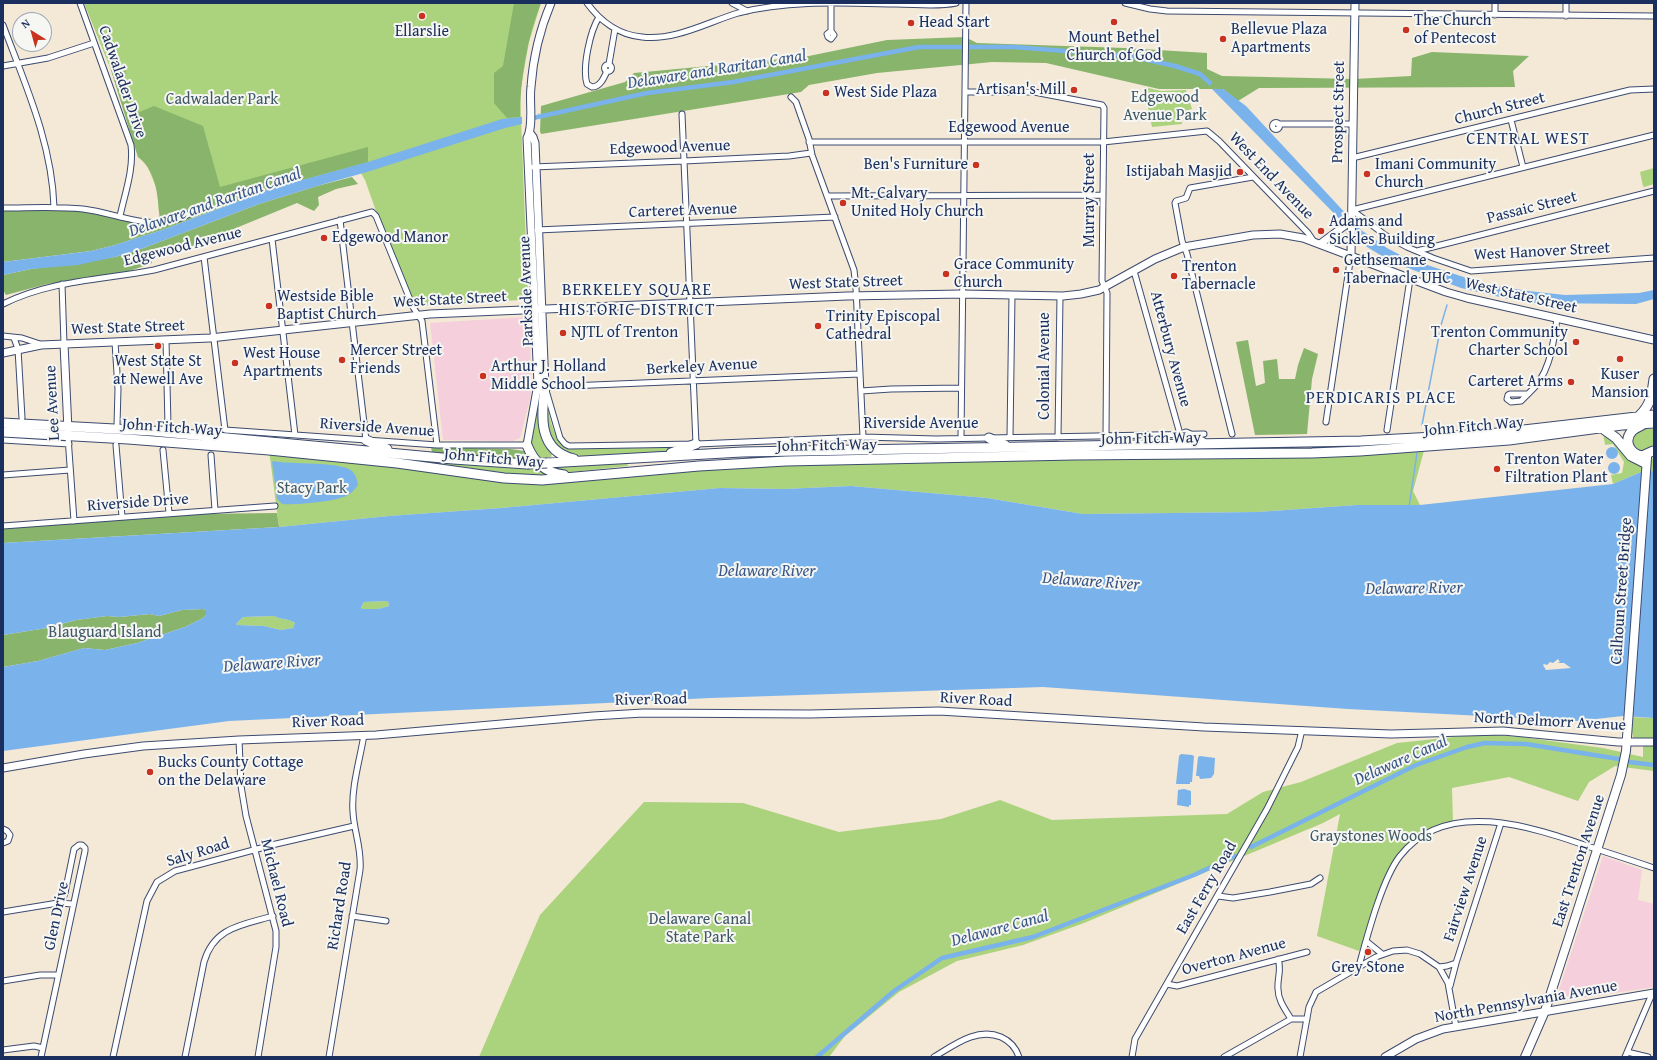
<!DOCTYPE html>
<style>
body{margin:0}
#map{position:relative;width:1657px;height:1060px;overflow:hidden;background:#f4e8d6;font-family:"Gentium Book Plus",serif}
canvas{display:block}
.frame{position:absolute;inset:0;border:4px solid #1b2f5e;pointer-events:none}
.north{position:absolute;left:12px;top:12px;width:40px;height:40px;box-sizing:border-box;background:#f6f6f2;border:1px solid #9ea6b7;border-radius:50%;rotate:323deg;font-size:11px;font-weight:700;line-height:16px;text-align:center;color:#1b2f5e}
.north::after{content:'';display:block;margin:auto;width:14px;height:18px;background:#c8321e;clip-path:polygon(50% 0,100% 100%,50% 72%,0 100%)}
</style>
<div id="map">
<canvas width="1657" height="1060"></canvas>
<div class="frame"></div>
<div class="north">N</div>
</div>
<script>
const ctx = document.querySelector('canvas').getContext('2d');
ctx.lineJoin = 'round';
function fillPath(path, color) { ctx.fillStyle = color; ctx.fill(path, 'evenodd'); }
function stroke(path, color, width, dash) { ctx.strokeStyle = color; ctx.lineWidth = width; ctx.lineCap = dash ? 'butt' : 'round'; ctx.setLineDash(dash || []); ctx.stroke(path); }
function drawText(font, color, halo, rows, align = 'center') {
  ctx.font = font + ' "Gentium Book Plus",serif'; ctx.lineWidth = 4; ctx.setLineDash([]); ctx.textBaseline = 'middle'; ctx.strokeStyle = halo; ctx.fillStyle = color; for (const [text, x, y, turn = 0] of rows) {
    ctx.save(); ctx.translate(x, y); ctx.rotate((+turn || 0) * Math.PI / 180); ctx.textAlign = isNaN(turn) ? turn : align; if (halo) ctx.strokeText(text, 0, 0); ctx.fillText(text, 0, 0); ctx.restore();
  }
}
fillPath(new Path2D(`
 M526,317L530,322L531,395L520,438L513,441L443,440L430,323Z
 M1603,856L1642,870L1638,900L1654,904V987L1555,1002Z`), '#f5cfdb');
fillPath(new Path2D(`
 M84,3H541L529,42L520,93L528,297L520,300L414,306L376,211L365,180L361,173L302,180L159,213L157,189L146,163L138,157L111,70Z
 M1144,87L1161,91L1186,90L1192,109L1181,112L1182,124L1152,127Z
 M1654,168V184L1644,187L1643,186L1640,172Z
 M539,395L542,438L552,454L551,457L536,458L530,444Z
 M546,399C549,416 553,439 567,449L680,447L661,453L582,456L567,454L550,440L546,425Z
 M1642,429H1654V447C1643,453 1637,455 1631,442L1636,432Z
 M1603,433L1640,462L1654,458V471L1641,472L1613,484L1611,475L1622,473L1624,462L1613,444L1605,445Z
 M138,435L167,436L489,466L535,467L546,475H512Z
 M1425,447L1413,491L1421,507L1357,505L1257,512L1083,514L987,498L851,486L784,489L720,488L501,508L389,516L279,527L269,450L523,479L699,466Z
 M627,463L628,466L562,473L546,467Z
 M388,601L389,606L378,609H362L361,607L364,602Z
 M274,616C281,620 288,618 295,623L293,628L281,630L264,626L237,625L236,624L243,617Z
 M1629,717L1654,718V742L1634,741Z
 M1495,735L1521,737L1603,748L1643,757V744H1654V771L1615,766L1589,782L1578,801L1509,777L1452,788L1453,823L1420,837L1392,868L1366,941L1359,951L1317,936L1340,814L1323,823L1084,923L1023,945L957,961L899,992L845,1036L829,1057H479L540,915L644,802L743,803L839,832L941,819L1000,800L1052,820L1227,814L1263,792L1301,782L1397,743L1464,736Z`), '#abd27c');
fillPath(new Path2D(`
 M514,3H541C527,38 520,79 520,117L507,118L494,103V73L503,66Z
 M965,37L977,43L1125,48L1207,53V69L1222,76L1354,79L1411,76L1412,58L1432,52L1529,56L1513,71L1515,87L1259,88L1238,101L1223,89H1159L1046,63L992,62L877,73L809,85L801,92L541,134L540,131L541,106L625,82L634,73L804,57L887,40Z
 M111,70L126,71L123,92L137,113L154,106L203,126L220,187L368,147V162L273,188L165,229L115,245L91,251L3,262V208L64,207L160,223C158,200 158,172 138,157Z
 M352,177L358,184L336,189L318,197L319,205L314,211L297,203L192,246L151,258L152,263L124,273L47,284L6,295L3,290V275L31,269L115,257L141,249L259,204L317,186Z
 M1248,340L1256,386L1265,383L1263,361L1277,359L1279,379H1295L1298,365L1304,348L1318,354L1312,379L1307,434L1255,435L1236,342Z
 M431,447L511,449L524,451L528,459L482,458L432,452Z
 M277,513L279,527L3,543V528L197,514Z
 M203,609L206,610V615L203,618L185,627L137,643L105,650L84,648L38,661L3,667V635L47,628L76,620L107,616L119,617L150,614L159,616L182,610Z`), '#88b46c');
fillPath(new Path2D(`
 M1212,89H1223L1246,106L1361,230L1387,248L1406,258L1485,284L1528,291L1565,295L1639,293L1654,290V299L1636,304L1534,303L1513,300L1461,288L1392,262L1367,247Z
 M539,113V120L505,128L367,172L317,186L259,204L141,249L115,257L78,265L31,269L3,275V262L91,251L115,245L165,229L273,188L368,162L502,119L521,117Z
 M1606 453a6 6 0 1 1 12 0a6 6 0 1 1-12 0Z
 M274,461C291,465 340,461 352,471C356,475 357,480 358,485C354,490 351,494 346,496C332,502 296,505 282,504L277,499L272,462Z
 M1608 468a6 6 0 1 1 12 0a6 6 0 1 1-12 0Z
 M1654,471V718L1623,716L1578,721L1348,709L1043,687L711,698L229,721L3,751V667L38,661L84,648L105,650L137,643L185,627L203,618L206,615V610L203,609L182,610L159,616L150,614L119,617L107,616L76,620L47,628L3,635V543L279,527L389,516L501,508L720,488L784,489L851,486L987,498L1083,514L1257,512L1357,505H1420L1613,484L1641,472ZM388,601L389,606L378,609H362L361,607L364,602ZM274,616C281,620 288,618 295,623L293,628L281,630L264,626L237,625L236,624L243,617ZM1558,659L1560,662L1557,663H1564L1571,668L1546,670L1543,665L1544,664L1547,665L1550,662L1553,663Z
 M1181,754L1192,755L1194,756L1192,782H1190V784H1176L1179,756Z
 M1200,756L1215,758L1214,774L1211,778L1200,779L1199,776H1196L1198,757Z
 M1184,789L1191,791V805H1189V807L1177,805L1178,790Z`), '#7ab3eb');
fillPath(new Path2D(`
 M538,111L540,122L522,127V115Z`), '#f4e8d6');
stroke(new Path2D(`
 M1422,425L1441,325L1447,305
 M1409,507L1417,453`), '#7ab3eb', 1.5);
stroke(new Path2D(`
 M970,47H1014L1129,56L1175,66L1200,74L1210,83
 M533,118L647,93L733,82L919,47H961
 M1629,762L1654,765
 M1251,847L1416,765L1467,747L1485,743L1526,744L1619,759
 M817,1057L894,991L942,958L1033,937L1194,875L1235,856`), '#7ab3eb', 4.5);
const street = new Path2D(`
 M80,3L131,145C134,169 125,193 120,216
 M587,3C600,21 619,35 642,37C675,41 708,22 738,13C789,0 844,3 896,4C916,4 937,7 956,3
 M732,3L747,11
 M831,3V31L834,35L831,39L828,37L827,34L831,31
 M1125,3L1150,9L1167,11L1654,16
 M1495,15V3
 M1566,16V3
 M599,17C590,31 582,68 587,84L592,87C600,87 604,78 607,71
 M3,25C25,84 52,143 54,207
 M609,64L615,29
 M604.5 68a3.5 3.5 0 1 1 7 0a3.5 3.5 0 1 1-7 0Z
 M3,66L48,58L94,43
 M965,92H1034L1102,105L1104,108L1102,281L1107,293L1106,436
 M791,97L796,102L809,139L812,155L854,270L856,288L863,437
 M682,114L696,444
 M1511,120L1523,167
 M1272.5 126a3.5 3.5 0 1 1 7 0a3.5 3.5 0 1 1-7 0Z
 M1278,124H1353
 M809,142H1103L1207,131L1219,141L1308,233L1314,242
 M1352,158L1630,90L1654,89
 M533,167L684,161L789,156L811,153
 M828,196L1103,195
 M3,208C29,208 56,206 83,209C124,214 160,238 200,207
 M1352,210L1385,235L1407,247L1433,258L1471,271L1654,258
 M1352,210L1654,135
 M340,220L366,440
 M537,230L835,217
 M272,239L295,435
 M1417,251L1654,191
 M204,257L225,430L437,445H527
 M1134,271L1180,434
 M62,284L64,344
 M3,304C51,280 102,280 154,270L372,212L376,216L413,307L422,321L437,445
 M3,336L22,338L40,344
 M14,338L18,349L22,418
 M166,340L168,426
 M115,342L118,389L117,425
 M859,374L545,387L560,438L565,444L569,446L697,444L863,437L936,439L1204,434
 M861,391L891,389L961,388
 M1510,394H1528L1521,401L1511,402L1507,399L1508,395Z
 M1528,394C1550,375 1553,345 1557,319
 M1326,422L1351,255
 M1387,430L1410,279
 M1232,434L1187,254L1182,241L1175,203L1176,201L1186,198L1190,188L1253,177
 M68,437L74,521
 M1010,437L1012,295
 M1058,437L1060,296
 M961,438L966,3
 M3,440L69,444
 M116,445L122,517
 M163,450L169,513
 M211,455L215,510
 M3,475L70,470
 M3,526L275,506
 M239,740L241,786L246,816L276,931V947L258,1057
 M3,829L7,831L10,835L8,841L3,843
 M1218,896L1233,898L1270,892L1311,884L1320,878
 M3,912L58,903L73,904
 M352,916L386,921
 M1366,941L1382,954
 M1278,959C1282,970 1277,978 1278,989C1278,1000 1285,1009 1291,1019
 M1359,966C1367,937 1382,879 1400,856C1446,797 1532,827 1590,847C1612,854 1633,861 1654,868
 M1439,967L1447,966L1456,963L1501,823
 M3,981L40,975H58
 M1167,984L1177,986L1307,952
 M1450,986L1456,963
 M3,1050L34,1046L43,1048
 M1627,1052L1648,1057
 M41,1057L85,851V848L82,845H79L74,849L65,893L62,902
 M113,1057L147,901L157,882L175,871L276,844L354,826
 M185,1057L204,962C214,927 242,925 273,916
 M329,1057L360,870C362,849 354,832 353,812C351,788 360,759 364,735
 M934,1057C954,1045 977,1027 1001,1037C1010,1041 1016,1048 1019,1057
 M1132,1057L1135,1039L1267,809L1298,747L1302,730
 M1224,1057L1291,1019H1307
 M1300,1057L1309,1007L1316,992L1376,957L1393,951L1407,950L1420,954L1439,967L1448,983L1456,1027
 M1625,1057L1652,994`);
const secondary = new Path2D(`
 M530,133L533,137L535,143L545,387
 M1320,244L1351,221
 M1351,255L1355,3
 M64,344L68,430
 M3,353L41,345L210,338L430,314L847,296L962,294L1063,296L1081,294L1099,290L1155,259L1184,247L1253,235L1280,234L1303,238L1446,292L1467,298L1654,340
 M527,445L538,384L527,138C534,126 529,101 531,87C533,59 540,29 551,3
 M3,768L84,754L143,746L239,740L376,735L593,716L643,713L810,714L939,711L1204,727L1391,734L1503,731L1618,742H1654
 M1385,1057L1416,1039L1443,1029L1654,993`);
const primary = new Path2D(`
 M1525,1057L1545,1011L1571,931L1621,775L1626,751L1647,458`);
const highway = new Path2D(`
 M545,387C541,416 538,451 574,459
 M1639,416C1651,405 1652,394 1654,379
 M3,423L152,431L453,459L527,464
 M1644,424C1640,426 1635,428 1632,431C1623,441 1630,454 1642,456L1653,451
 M1602,428L1616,438L1631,456L1645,463
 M3,432L128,439L269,450L397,463L504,478L542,480L699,466L786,461L1074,455L1312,453L1360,451L1509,440L1622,425L1654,423
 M1186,434L1202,442
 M989,438L997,442L1005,445
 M366,440L387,449
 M527,445C534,463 545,472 564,475
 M671,453L696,444
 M547,463L742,452L1361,441L1489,434L1654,415`);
stroke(street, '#3c4b70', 7);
stroke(secondary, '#3c4b70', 9);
stroke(primary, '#3c4b70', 10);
stroke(highway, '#3c4b70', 11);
stroke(street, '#fff', 5);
stroke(secondary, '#fff', 7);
stroke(primary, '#fff', 8);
stroke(highway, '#fff', 9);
const highwayBridge = new Path2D(`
 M527,464L547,463`);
stroke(highwayBridge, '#3c4b70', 11, []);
stroke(highwayBridge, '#fff', 9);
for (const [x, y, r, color] of [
 [422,16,4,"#c8321e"],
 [1114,22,4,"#c8321e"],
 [911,23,4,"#c8321e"],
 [1406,30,4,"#c8321e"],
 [1223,39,4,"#c8321e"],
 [1074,90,4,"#c8321e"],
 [826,93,4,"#c8321e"],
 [976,165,4,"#c8321e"],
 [1240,172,4,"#c8321e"],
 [1367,174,4,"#c8321e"],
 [843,203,4,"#c8321e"],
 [1321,231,4,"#c8321e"],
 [324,238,4,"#c8321e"],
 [1336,270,4,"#c8321e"],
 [946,274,4,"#c8321e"],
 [1174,276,4,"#c8321e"],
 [269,306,4,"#c8321e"],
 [818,326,4,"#c8321e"],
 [563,333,4,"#c8321e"],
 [1576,342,4,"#c8321e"],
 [158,346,4,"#c8321e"],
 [1620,359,4,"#c8321e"],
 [342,360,4,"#c8321e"],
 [235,363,4,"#c8321e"],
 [483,376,4,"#c8321e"],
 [1571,382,4,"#c8321e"],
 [1497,469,4,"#c8321e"],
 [150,772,4,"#c8321e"],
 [1368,952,4,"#c8321e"]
]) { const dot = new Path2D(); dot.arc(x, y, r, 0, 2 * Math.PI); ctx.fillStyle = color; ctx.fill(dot); stroke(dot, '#f6f6f2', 1.5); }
drawText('16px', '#1b2f5e', '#f6f6f2', [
 ["The Church",1414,21],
 ["of Pentecost",1414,39],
 ["Head Start",919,23],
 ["Bellevue Plaza",1231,30],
 ["Apartments",1231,48],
 ["Ellarslie",422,32,"center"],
 ["Mount Bethel",1114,38,"center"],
 ["Church of God",1114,56,"center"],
 ["Artisan's Mill",1066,90,"right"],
 ["West Side Plaza",834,93],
 ["Ben's Furniture",968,165,"right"],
 ["Imani Community",1375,165],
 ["Church",1375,183],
 ["Istijabah Masjid",1232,172,"right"],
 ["Mt. Calvary",851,194],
 ["United Holy Church",851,212],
 ["Adams and",1329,222],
 ["Sickles Building",1329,240],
 ["Edgewood Manor",332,238],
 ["Gethsemane",1344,261],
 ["Tabernacle UHC",1344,279],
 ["Grace Community",954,265],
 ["Church",954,283],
 ["Trenton",1182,267],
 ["Tabernacle",1182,285],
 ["Westside Bible",277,297],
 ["Baptist Church",277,315],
 ["Trinity Episcopal",826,317],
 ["Cathedral",826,335],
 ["NJTL of Trenton",571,333],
 ["Trenton Community",1568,333,"right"],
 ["Charter School",1568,351,"right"],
 ["Mercer Street",350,351],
 ["Friends",350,369],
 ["West House",243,354],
 ["Apartments",243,372],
 ["West State St",158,362,"center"],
 ["at Newell Ave",158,380,"center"],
 ["Arthur J. Holland",491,367],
 ["Middle School",491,385],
 ["Kuser",1620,375,"center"],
 ["Mansion",1620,393,"center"],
 ["Carteret Arms",1563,382,"right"],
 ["Trenton Water",1505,460],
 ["Filtration Plant",1505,478],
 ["Bucks County Cottage",158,763],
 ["on the Delaware",158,781],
 ["Grey Stone",1368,968,"center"]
], 'left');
drawText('16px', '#1b2f5e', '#f6f6f2', [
 ["Cadwalader Drive",122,82,71],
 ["Church Street",1500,109,-14],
 ["Prospect Street",1339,112,-89],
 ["Edgewood Avenue",1009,128],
 ["Edgewood Avenue",670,148,-2],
 ["West End Avenue",1271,176,46],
 ["Murray Street",1090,200,-90],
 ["Passaic Street",1532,208,-14],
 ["Carteret Avenue",683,211,-2],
 ["Edgewood Avenue",183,247,-14],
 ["West Hanover Street",1542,252,-3],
 ["West State Street",846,283,-2],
 ["Parkside Avenue",527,291,-92],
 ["West State Street",1521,296,13],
 ["West State Street",450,300,-3],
 ["West State Street",128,328,-2],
 ["Atterbury Avenue",1170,349,75],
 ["Colonial Avenue",1045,366,-90],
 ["Berkeley Avenue",702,367,-3],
 ["Lee Avenue",53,403,-93],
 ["Riverside Avenue",921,424],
 ["John Fitch Way",1474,427,-5],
 ["John Fitch Way",172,428,4],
 ["Riverside Avenue",377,428,4],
 ["John Fitch Way",1151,439,-1],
 ["John Fitch Way",827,446,-1],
 ["John Fitch Way",494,459,5],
 ["Riverside Drive",138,503,-4],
 ["Calhoun Street Bridge",1622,591,-86],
 ["River Road",651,700,-1],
 ["River Road",976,700,3],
 ["River Road",328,722,-2],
 ["North Delmorr Avenue",1550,722,3],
 ["Saly Road",198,853,-17],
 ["East Trenton Avenue",1579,861,-72],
 ["Michael Road",276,883,76],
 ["East Ferry Road",1207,888,-60],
 ["Fairview Avenue",1466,889,-72],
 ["Richard Road",340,906,-81],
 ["Glen Drive",57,916,-78],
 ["Overton Avenue",1234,957,-15],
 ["North Pennsylvania Avenue",1526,1002,-10]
]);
drawText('16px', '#3f5866', '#f6f6f2', [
 ["Edgewood",1165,98],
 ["Avenue Park",1165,116],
 ["Cadwalader Park",222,100],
 ["Stacy Park",312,489],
 ["Blauguard Island",105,633],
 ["Graystones Woods",1371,837],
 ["Delaware Canal",700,920],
 ["State Park",700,938]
]);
drawText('italic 17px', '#385788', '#f6f6f2', [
 ["Delaware and Raritan Canal",717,70,-9],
 ["Delaware and Raritan Canal",215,203,-19],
 ["Delaware River",767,572],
 ["Delaware River",1091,582,4],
 ["Delaware River",1414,589,-1],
 ["Delaware River",272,664,-4],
 ["Delaware Canal",1401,761,-24],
 ["Delaware Canal",1000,929,-15]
]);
ctx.letterSpacing = '1px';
drawText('17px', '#1b2f5e', '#f6f6f2', [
 ["CENTRAL WEST",1528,140],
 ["BERKELEY SQUARE",637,291],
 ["HISTORIC DISTRICT",637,311],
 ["PERDICARIS PLACE",1381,399]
]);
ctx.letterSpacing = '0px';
</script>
